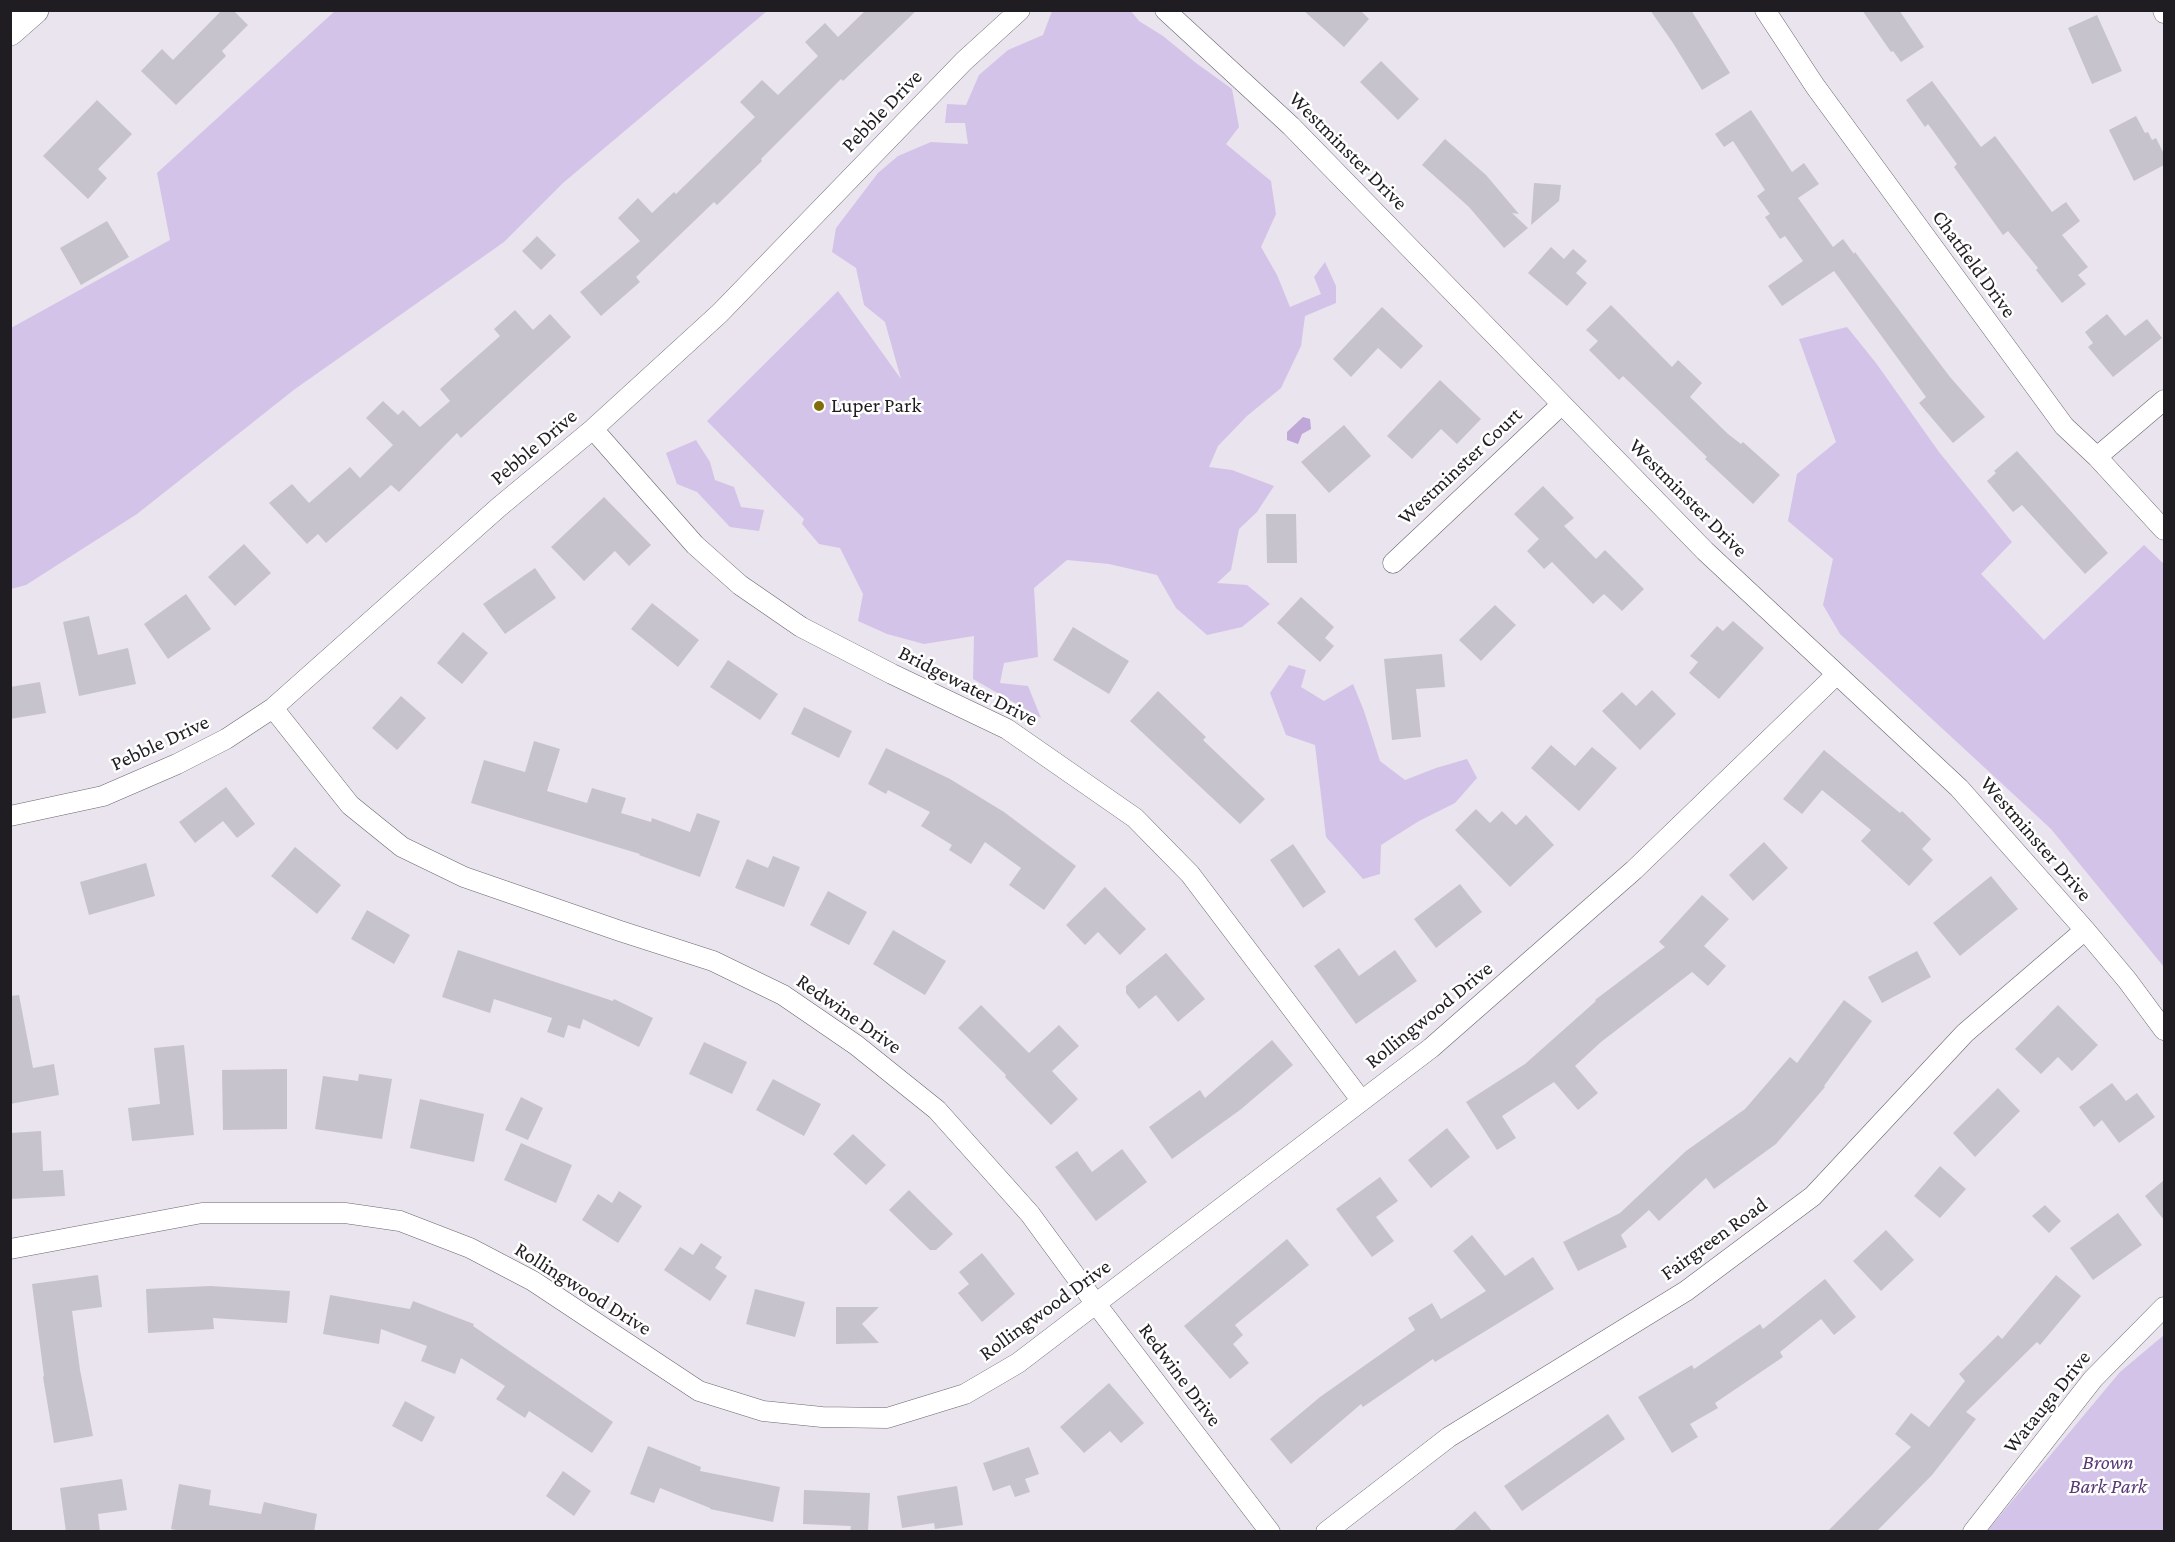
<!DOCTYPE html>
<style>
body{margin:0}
#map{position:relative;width:2175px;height:1542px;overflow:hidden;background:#e9e4ee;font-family:"Crimson Pro",serif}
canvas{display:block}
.frame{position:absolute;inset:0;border:12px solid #1f1d21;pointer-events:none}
</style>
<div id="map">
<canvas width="2175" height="1542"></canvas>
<div class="frame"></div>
</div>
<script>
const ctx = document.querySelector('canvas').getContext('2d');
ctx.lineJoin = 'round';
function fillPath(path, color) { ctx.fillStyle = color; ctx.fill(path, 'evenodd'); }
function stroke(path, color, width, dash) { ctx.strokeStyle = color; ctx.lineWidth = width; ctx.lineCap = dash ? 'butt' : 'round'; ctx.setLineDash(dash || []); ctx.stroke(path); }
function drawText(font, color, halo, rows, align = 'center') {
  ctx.font = font + ' "Crimson Pro",serif'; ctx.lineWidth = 5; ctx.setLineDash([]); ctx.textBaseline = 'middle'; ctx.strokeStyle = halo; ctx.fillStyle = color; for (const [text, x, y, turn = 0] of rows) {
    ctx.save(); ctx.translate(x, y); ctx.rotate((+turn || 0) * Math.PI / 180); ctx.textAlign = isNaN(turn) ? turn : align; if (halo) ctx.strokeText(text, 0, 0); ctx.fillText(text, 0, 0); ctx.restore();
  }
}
fillPath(new Path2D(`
 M336,10L767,11L563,183L504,242L295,389L137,514L26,585L11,589V328L170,240L157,173Z
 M1052,11H1131L1139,21L1163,36L1196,63L1232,89L1239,127L1226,144L1271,181L1276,214L1261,247L1277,275L1290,307L1321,294L1314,277L1325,262L1336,286V303L1305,316L1301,346L1281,388L1247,416L1218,446L1209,467L1232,470L1274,486L1257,512L1239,529L1231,570L1217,583L1247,585L1270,604L1242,627L1207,635L1176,608L1157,575L1109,564L1067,560L1034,588L1038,657L1004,663L1000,683L1028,686L1041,718L973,679L974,636L924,644L887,634L858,621L863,594L840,548L819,544L802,524L804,519L707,421L838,291L901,379L885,322L864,305L856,268L832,252L836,228L878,173L898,156L931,142L968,144L965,123H945L947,104L966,105L979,75L1008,50L1043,35Z
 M1847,327L1876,363L1939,452L2012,542L1981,574L2044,640L2144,545L2164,564V967L2051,829L1840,634L1823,605L1833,559L1788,521L1797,474L1836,442L1799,339Z
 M696,440L710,462L715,480L734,487L741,507L764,510L759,531L730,527L697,492L677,484L666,453Z
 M1289,665L1306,670L1301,687L1324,701L1353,684L1364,711L1380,761L1405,780L1436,768L1467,759L1477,778L1455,803L1419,821L1381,845L1380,874L1363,879L1326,837L1315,745L1286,735L1270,693Z
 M2164,1335V1531H1987L2120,1372Z`), '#d4c3e8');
fillPath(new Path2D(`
 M1303,417L1310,419L1311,429L1302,434L1298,444L1287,440V432Z`), '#bfa7d8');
fillPath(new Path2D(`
 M222,10H233L248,25L222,51L226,56L176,105L141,71L162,49L173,60Z
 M866,10H917L843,81L841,79L761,159L762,161L717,205L714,202L636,277L640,282L601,316L580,292L640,241L618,218L638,198L652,213L674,192L676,194L755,117L740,102L762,80L778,95L818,56L805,42L825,23L838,37Z
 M1303,10H1360L1369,19L1344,47Z
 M1650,10H1691L1730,73L1702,90L1673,43Z
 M1862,10H1899L1924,47L1901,62L1893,51L1891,52Z
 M2097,15L2122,71L2092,84L2068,28Z
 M1381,61L1419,99L1398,120L1360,82Z
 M1932,81L1981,147L1995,136L2052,212L2066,202L2080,221L2062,235L2088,267L2078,275L2086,284L2062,303L2036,270L2038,268L2008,231L2003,235L1954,167L1957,164L1928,124L1925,127L1906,100Z
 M97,100L132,134L98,169L107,178L88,199L43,156Z
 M1751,110L1792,172L1804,163L1819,184L1798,198L1833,247L1843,239L1854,254L1855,252L1950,377L1985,417L1953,443L1919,403L1926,397L1834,271L1782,306L1768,286L1803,261L1785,236L1780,239L1765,217L1770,214L1757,196L1765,190L1733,141L1724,147L1715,134Z
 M2136,116L2145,133L2148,132L2152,140L2156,138L2164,154V165L2134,181L2109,130Z
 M1445,139L1486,175L1519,214L1512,213L1528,228L1504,248L1469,207L1422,165Z
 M1534,183L1561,185L1559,201L1531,225Z
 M107,221L129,257L81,285L60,248Z
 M537,236L556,255L541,270L522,251Z
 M1551,247L1564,259L1573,249L1587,261L1576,273L1587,283L1567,306L1528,273Z
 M1611,305L1672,367L1678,360L1702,383L1690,397L1728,434L1741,444L1743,442L1780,475L1753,504L1705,459L1707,457L1623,376L1619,380L1589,350L1598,341L1586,330Z
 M1382,307L1423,346L1401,369L1378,348L1351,377L1333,359Z
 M515,310L533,330L550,314L571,337L461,438L457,433L399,492L391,485L326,543L318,534L307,544L269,503L292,484L309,503L350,467L360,478L393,445L366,418L383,401L398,415L403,410L420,427L450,401L440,389L500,336L494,329Z
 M2107,314L2125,336L2147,319L2162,338L2113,377L2088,347L2093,343L2085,332Z
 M1440,380L1481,419L1457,444L1441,429L1412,459L1387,436Z
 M1344,425L1371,456L1329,493L1301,462Z
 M2017,451L2108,553L2085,574L2022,505L2013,512L1987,481L1996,473L1994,471Z
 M1543,486L1574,518L1564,526L1596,559L1605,550L1644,589L1622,611L1604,594L1593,604L1552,562L1544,569L1527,551L1539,539L1514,514Z
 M604,497L651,545L629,566L615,551L584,581L551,547Z
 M1266,514H1296L1297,563H1267Z
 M244,544L271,573L235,606L208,577Z
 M535,568L556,598L505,634L483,604Z
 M186,594L211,629L168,659L144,624Z
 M1301,597L1334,627L1325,638L1334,646L1320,662L1277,623Z
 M652,603L699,640L678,667L631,629Z
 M1495,605L1516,625L1481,661L1459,640Z
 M89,616L98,655L128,648L136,684L79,696L63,622Z
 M1733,621L1764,648L1719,699L1689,673L1698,662L1690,656L1717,626L1723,631Z
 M1073,627L1129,661L1109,694L1053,660Z
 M463,632L488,653L462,684L437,663Z
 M1442,654L1445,687L1416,689L1421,737L1392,740L1384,659Z
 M728,660L778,694L760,720L710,687Z
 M40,682L46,713L10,719V687Z
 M1652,690L1676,714L1640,750L1602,711L1622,692L1636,706Z
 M1158,691L1206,737L1203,740L1265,799L1240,824L1130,721Z
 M401,696L426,718L397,750L372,728Z
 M804,707L852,731L839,758L791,734Z
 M534,741L560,749L547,791L587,803L592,788L626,798L621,813L651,822L652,818L690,832L697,813L720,821L700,877L639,855L640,854L471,803L484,760L525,772Z
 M1551,745L1575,766L1592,747L1617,768L1579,811L1531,768Z
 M886,748L950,779L1004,812L1076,866L1044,910L1009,885L1021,868L985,842L971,864L949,850L952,845L921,826L930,812L888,790L886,794L868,784Z
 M1824,750L1900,813L1902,811L1931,839L1922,849L1933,860L1909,886L1861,841L1871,830L1822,790L1802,814L1783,799Z
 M226,787L255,824L237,838L223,821L195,843L179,822Z
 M1476,809L1490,823L1502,811L1516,825L1526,815L1554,845L1510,887L1455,830Z
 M1764,842L1788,868L1753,901L1729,875Z
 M1293,844L1326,892L1303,908L1270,860Z
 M295,847L341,885L317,914L271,876Z
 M773,856L800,867L784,907L735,888L747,859L768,868Z
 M146,863L155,896L89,915L80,882Z
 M1991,876L2018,909L1960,956L1933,923Z
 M1460,884L1482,912L1436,948L1414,919Z
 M1105,887L1146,929L1120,955L1098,932L1085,945L1066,925Z
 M828,891L867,912L849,945L810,925Z
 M1702,895L1729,919L1704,946L1726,966L1708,986L1692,972L1601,1042L1575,1066L1598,1093L1578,1110L1554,1082L1502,1116L1516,1138L1497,1150L1466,1102L1525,1064L1596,1001L1595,1000L1665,947L1659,942Z
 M367,910L410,935L394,964L351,939Z
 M893,930L946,961L925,995L873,964Z
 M1339,948L1359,976L1395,950L1417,981L1356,1024L1314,966Z
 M458,950L613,1001L614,999L653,1018L639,1047L583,1019L580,1029L568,1025L564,1038L547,1032L552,1018L494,999L490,1013L442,997Z
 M1917,951L1931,977L1882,1003L1868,977Z
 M1166,953L1205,999L1178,1022L1156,995L1139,1009L1126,993V986Z
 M19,995L33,1068L54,1064L59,1095L10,1104V996Z
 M1844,1000L1872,1021L1824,1086L1825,1087L1776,1144L1714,1189L1706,1178L1659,1221L1649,1210L1621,1235L1627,1247L1578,1271L1563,1242L1620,1213L1686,1151L1745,1109L1790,1057L1797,1063Z
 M981,1005L1029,1053L1059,1025L1079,1046L1052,1071L1078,1099L1051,1125L1005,1077L1006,1075L958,1028Z
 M2058,1005L2098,1045L2072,1071L2058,1057L2041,1074L2015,1049Z
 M1272,1040L1293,1065L1240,1110L1172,1159L1149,1127L1200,1090L1205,1098Z
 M704,1042L747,1062L732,1094L689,1074Z
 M184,1045L194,1135L132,1141L128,1108L160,1104L154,1048Z
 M287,1069V1129L223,1130L222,1070Z
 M359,1074L392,1079L382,1139L315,1129L323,1076L358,1081Z
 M773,1079L821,1104L804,1136L756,1110Z
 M2112,1083L2126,1101L2137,1093L2155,1117L2119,1143L2102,1120L2094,1127L2079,1107Z
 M1998,1088L2020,1111L1975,1157L1953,1133Z
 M521,1097L543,1108L528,1140L505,1130Z
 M420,1099L484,1114L474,1162L410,1148Z
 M1447,1128L1470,1157L1431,1188L1408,1160Z
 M41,1131L43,1171L63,1170L65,1196L10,1199V1133Z
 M853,1134L886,1165L866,1185L833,1154Z
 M521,1143L572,1165L556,1203L504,1180Z
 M1122,1149L1147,1182L1096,1221L1055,1167L1077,1151L1092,1172Z
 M1940,1166L1966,1189L1940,1218L1914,1196Z
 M1380,1177L1398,1201L1376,1217L1394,1241L1372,1257L1336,1209Z
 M2164,1180V1220L2145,1196Z
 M909,1190L953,1234L936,1250H930L889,1210Z
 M619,1191L642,1206L618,1243L582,1220L598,1194L612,1203Z
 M2045,1205L2061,1221L2049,1233L2032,1216Z
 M2118,1213L2142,1245L2093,1280L2070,1248Z
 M1886,1230L1914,1260L1881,1291L1853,1261Z
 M1472,1235L1505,1276L1533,1257L1554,1289L1435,1362L1433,1359L1363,1407L1361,1404L1291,1464L1270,1439L1320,1397L1415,1330L1408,1318L1432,1303L1441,1319L1486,1291L1453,1251Z
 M1287,1239L1309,1265L1235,1325L1243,1335L1233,1344L1249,1363L1230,1379L1184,1326Z
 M701,1243L722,1257L715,1268L727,1276L710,1301L664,1270L680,1247L693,1255Z
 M982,1253L1015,1294L982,1322L958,1293L969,1284L959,1272Z
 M98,1275L102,1307L72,1311L80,1370L93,1436L54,1443L43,1377L44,1376L32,1284Z
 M2056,1275L2081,1296L2040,1345L2037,1342L1966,1412L1976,1419L1932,1475L1876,1532H1827L1911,1447L1895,1434L1911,1413L1929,1427L1965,1381L1959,1374L1998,1335L2002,1339Z
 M1825,1279L1856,1317L1834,1335L1821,1319L1780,1352L1783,1357L1715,1403L1718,1408L1690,1424L1698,1437L1672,1453L1638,1397L1692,1365L1694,1369L1760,1324L1763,1329Z
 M210,1286L290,1291L287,1323L213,1318L214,1329L148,1333L146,1289Z
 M755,1289L805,1302L795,1337L746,1324Z
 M330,1295L410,1309L413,1301L474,1324L473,1326L613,1422L592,1453L529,1411L525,1418L496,1399L505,1386L461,1358L455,1374L421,1361L427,1346L381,1329L379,1344L323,1334Z
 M836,1307H879L862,1324L879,1343L836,1344Z
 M1109,1383L1144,1423L1121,1443L1110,1431L1084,1453L1060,1427Z
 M405,1401L435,1417L422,1442L392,1426Z
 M1608,1414L1625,1439L1522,1511L1504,1486Z
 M648,1446L701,1467L700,1471L780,1487L773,1522L710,1509V1508L660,1488L654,1503L630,1494Z
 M1029,1447L1039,1474L1025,1479L1030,1492L1015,1497L1010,1485L993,1491L983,1463Z
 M563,1471L591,1491L574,1516L546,1496Z
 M122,1479L127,1510L98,1514L100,1532H66L60,1488Z
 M179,1484L211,1490L209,1505L261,1514L264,1502L317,1514L314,1532H185L171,1529Z
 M957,1486L963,1525L935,1529L934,1523L902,1528L897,1496Z
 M804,1490L870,1493L868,1532H850L851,1526L803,1524Z
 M1475,1511L1493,1532H1452Z`), '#c7c3cc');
const minor = new Path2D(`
 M1165,10L1291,126L1705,551L1959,788L2085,930L2127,980L2164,1030
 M1765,10L1815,86L2064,426L2097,457L2164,530
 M2163,10L2164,13
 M593,429L695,545L740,585L801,627L892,674L1007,729L1135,818L1190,874L1361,1100
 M2097,457L2164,400
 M1393,563L1561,405
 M273,708L350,805L402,847L464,877L620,931L713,961L783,995L856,1045L937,1110L1030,1214L1096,1304L1270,1532
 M10,816L103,796L177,764L226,739L273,708L499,507L593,429L720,313L964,61L1020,10
 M10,1249L202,1213H345L400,1221L470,1248L533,1281L699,1391L763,1411L822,1417L887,1418L965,1394L1018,1363L1431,1048L1634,870L1836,675
 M1326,1532L1449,1437L1686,1291L1813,1196L1965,1033L2085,930
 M1973,1532L2093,1379L2164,1307`);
const secondary = new Path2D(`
 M10,32L35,10`);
stroke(minor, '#6a666e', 21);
stroke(secondary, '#6a666e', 28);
stroke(minor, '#fff', 20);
stroke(secondary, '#fff', 27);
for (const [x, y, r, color] of [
 [819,406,6,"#816e0b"]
]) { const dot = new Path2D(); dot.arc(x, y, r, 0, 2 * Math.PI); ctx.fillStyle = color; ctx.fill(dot); stroke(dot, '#fff', 2); }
drawText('21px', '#1f1d21', '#fff', [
 ["Pebble Drive",882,111,-46],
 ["Westminster Drive",1348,151,45],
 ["Chatfield Drive",1974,264,54],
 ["Pebble Drive",534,447,-40],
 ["Westminster Court",1460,466,-43],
 ["Westminster Drive",1688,498,45],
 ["Bridgewater Drive",968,686,27],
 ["Pebble Drive",160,743,-25],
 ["Westminster Drive",2036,839,49],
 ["Redwine Drive",849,1014,35],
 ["Rollingwood Drive",1429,1015,-39],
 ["Fairgreen Road",1714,1239,-36],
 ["Rollingwood Drive",583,1289,32],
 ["Rollingwood Drive",1045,1310,-36],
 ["Redwine Drive",1180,1375,53],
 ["Watauga Drive",2047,1402,-51]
]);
drawText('21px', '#1f1d21', '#fff', [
 ["Luper Park",831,406]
], 'left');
drawText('italic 21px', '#583875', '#fff', [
 ["Brown",2108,1463],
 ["Bark Park",2108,1487]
]);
</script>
